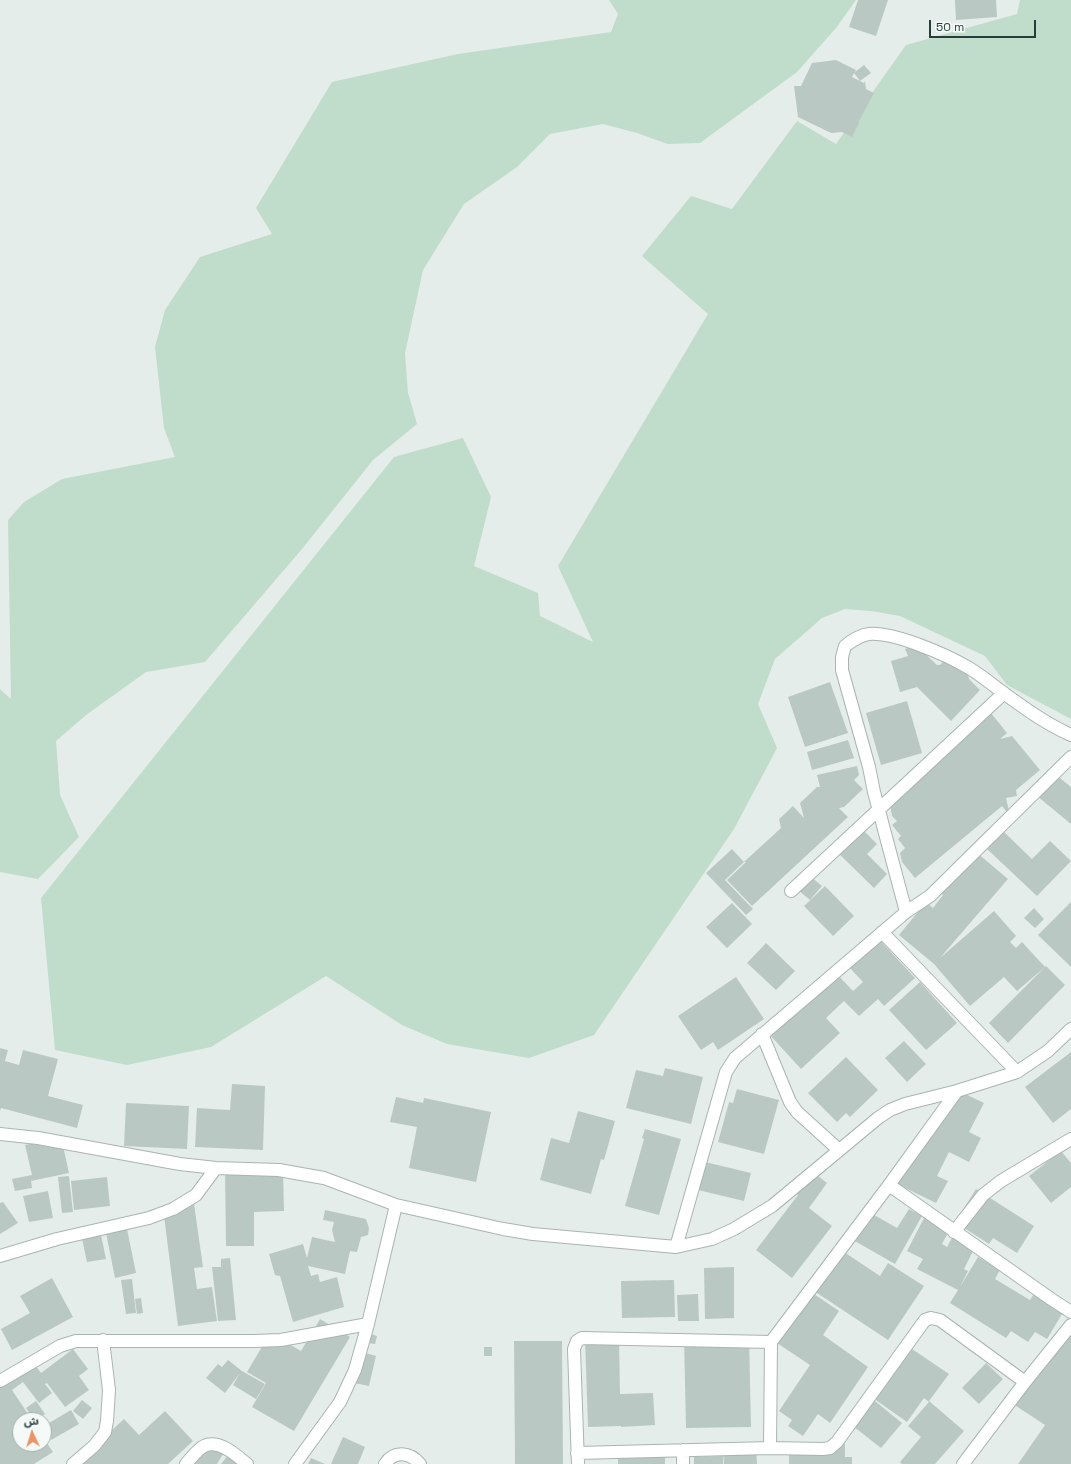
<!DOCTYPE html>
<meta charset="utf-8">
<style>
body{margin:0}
#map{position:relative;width:1071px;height:1464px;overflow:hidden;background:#e5edea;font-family:"Space Grotesk","Noto Sans Arabic",sans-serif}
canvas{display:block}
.north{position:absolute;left:12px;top:1412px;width:40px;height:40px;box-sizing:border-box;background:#f5faf8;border:1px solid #a2afac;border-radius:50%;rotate:356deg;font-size:11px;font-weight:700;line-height:16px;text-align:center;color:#253e3a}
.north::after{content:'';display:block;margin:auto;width:14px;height:18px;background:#e89568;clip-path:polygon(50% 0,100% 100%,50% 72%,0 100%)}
.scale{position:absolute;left:929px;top:20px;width:107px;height:18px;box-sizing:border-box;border:2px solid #253e3a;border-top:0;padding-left:5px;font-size:12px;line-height:14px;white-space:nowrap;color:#253e3a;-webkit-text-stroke:3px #f5faf8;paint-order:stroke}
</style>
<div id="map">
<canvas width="1071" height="1464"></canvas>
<div class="north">ش</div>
<div class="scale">50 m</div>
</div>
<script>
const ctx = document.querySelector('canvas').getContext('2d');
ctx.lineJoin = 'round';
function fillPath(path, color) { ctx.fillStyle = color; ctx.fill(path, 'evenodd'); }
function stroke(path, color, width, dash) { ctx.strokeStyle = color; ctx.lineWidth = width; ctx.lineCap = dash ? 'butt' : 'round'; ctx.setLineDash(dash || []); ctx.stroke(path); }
fillPath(new Path2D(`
 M609,0H856L836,28L797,72L700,143L668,144L637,133L603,124L550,134L517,167L464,204L423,270L405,353L408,393L417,424L373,460L302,549L205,662L146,672L86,715L56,741L60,795L79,837L38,879L0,872V689L11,699L8,520L24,502L62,479L175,457L164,428L155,347L165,310L200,257L272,234L256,208L332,82L458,54L611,32L618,14Z
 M1020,0H1071V719L1007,685L985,656L900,616L871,611L845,609L822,618L775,659L758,704L777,748L734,829L594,1035L529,1058L447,1044L402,1025L326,976L211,1047L127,1065L55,1050L41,898L394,457L463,438L491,497L474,566L538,593L540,616L593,642L558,566L708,314L642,256L691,196L732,209L797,121L836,144L906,45L1017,14Z`), '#c0dcca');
fillPath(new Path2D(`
 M858,0H888L876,36L849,27Z
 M955,0H996L997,17L956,20Z
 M836,60L856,70L855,72L864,65L871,73L860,81L854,73L852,77L864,83L865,81L866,89L874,93L859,121V123L852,137L842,132L831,133L798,117L794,86H801L812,63Z
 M916,645L937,665H940L948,656L968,675L969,679L980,690L951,721L917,687L900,692L891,661L908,656L905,649Z
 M830,682L848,733L805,747L788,697Z
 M907,701L922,753L881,765L866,713Z
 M987,708L1007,733L1000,739L1012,736L1040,770L1016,790L1017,796L1006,798L1009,811L1007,818L1006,811L1002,806L915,878L902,862L900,853L905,848L898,839L901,836L892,825L897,821L892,816L888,795Z
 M848,740L854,758L812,770L807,752Z
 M857,766L859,775L854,780L863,789L844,807L839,808L848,817L752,906L727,880L746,862H744L725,880L753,909L746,915L706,873L732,849L744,862L781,828L779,819L793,806L804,818L800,803L817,787H820L817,775Z
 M1055,774L1071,787V824L1037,796Z
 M857,824L877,844L867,854L887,874L874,888L833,848Z
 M1004,832L1032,859L1050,841L1071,861L1037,896L987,849Z
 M976,852L1008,879L940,958L994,911L1016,936L1010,942L1016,948L1022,942L1045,967L1017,991L1004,977L970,1006L934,964L899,935L926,902L933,908L943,895L941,893Z
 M810,876L822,886L810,900L798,890Z
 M825,886L854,916L833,936L804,906Z
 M1071,902V967L1038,935Z
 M732,903L752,924L727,948L706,927Z
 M1034,908L1044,919L1035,928L1024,918Z
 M877,937L915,978L884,1006L878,999L859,1016L844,1001L826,1018L840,1033L801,1069L769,1034L836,973L853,991L863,982L847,965Z
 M766,943L795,971L776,990L747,963Z
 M1046,966L1065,985L1008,1043L989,1023Z
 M736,977L764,1019L718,1050L713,1042L701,1050L678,1016Z
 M920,982L957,1023L926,1050L889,1010Z
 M904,1041L926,1064L907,1082L885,1058Z
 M0,1048L8,1050L5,1061L19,1065L23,1050L58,1059L48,1096L83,1105L77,1128L1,1108L0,1111Z
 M1071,1052V1109L1053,1123L1025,1087Z
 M846,1057L878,1090L850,1117L846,1113L837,1122L808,1093Z
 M665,1068L703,1077L691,1124L626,1108L636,1070L663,1076Z
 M232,1084L265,1086L263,1150L195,1147L197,1108L230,1110Z
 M737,1089L779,1100L764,1154L718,1142L729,1102L733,1103Z
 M959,1091L984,1103L969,1132L981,1138L969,1162L949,1152L937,1176L948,1181L936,1203L897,1184L924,1130L934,1135L945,1113L948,1115Z
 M396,1097L423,1103L424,1098L491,1112L476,1182L409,1168L417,1127L390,1122Z
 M126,1103L189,1106L187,1149L124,1146Z
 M578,1111L615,1121L604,1160L601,1159L591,1194L540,1180L551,1138L569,1143Z
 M645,1129L681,1139L659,1215L625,1206L644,1139L642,1138Z
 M61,1137L69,1173L31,1181L32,1188L15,1191L12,1179L32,1175L25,1145Z
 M1061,1151L1071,1163V1187L1051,1203L1029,1176Z
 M705,1162L751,1173L744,1201L698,1190Z
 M225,1168L283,1173L284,1211L254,1212V1246H226Z
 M812,1171L827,1183L809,1208L832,1226L792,1278L756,1250L798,1195L795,1193Z
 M69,1176L73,1212L62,1213L58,1177Z
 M107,1177L110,1206L74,1210L71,1181Z
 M976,1189L1034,1226L1017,1253L993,1238L989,1244L955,1222Z
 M48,1191L53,1218L29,1222L23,1196Z
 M3,1202L18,1223L0,1234V1203Z
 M194,1204L203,1267L194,1268L197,1289L212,1287L217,1321L178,1326L163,1208Z
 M909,1209L922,1216L895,1264L853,1240L869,1212L897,1228Z
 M325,1210L366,1219L369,1228L368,1235L361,1237L357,1252L350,1251L345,1274L308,1266L311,1276L318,1274L320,1282L337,1277L344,1307L293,1322L280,1276L275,1275L269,1254L303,1244L307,1258L312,1237L335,1242L332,1230L334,1222L323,1220Z
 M926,1214L951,1227L942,1244L947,1247L953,1236L975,1247L964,1269L968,1271L960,1287L978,1257L1000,1270L995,1279L1030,1300L1034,1294L1065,1309L1047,1339L1035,1332L1028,1342L1011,1331L1006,1338L950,1303L958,1290L917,1269L923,1259L907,1251Z
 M125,1219L136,1273L115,1278L104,1223Z
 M100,1230L106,1259L87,1262L81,1234Z
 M841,1250L880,1276L888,1263L924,1286L888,1340L814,1291Z
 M230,1258L236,1320L218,1321L212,1267H221V1259Z
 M734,1267V1318L705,1319L704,1268Z
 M52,1278L73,1317L12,1350L1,1329L30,1313L20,1296Z
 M132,1279L136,1313L126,1314L121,1280Z
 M674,1280L675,1317L622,1318L621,1281Z
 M811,1292L839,1311L823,1335L868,1367L830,1423L818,1414L803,1436L788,1426L792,1420L779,1411L810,1365L777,1343Z
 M698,1294L699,1321H678L677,1295Z
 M141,1298L143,1313L137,1314L135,1299Z
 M320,1319L350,1337L294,1431L252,1407L266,1383L247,1372L270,1333L301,1351Z
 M1067,1319L1071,1321V1464H1018L1045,1425L1010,1402Z
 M371,1334L377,1336L375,1344L368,1343Z
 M749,1335L751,1427L686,1428L684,1336Z
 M619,1337L620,1394L653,1393L655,1425L621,1427V1426L588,1427L585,1338Z
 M514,1341H562L563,1464H515Z
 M484,1347H492V1356H484Z
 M909,1347L949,1374L929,1401L964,1431L935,1464H902L900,1462L921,1437L908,1426L929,1402L924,1398L907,1422L873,1398Z
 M73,1349L88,1369L79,1376L89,1390L65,1407L47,1383L45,1384L52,1393L39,1403L23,1382L12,1390L32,1420H20V1444H44V1439L53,1452L34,1464H0V1386L33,1362L41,1373Z
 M362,1352L376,1356L369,1386L354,1383Z
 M228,1360L242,1371L265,1384L256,1399L233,1385L240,1373L225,1393L206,1378L218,1364L222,1367Z
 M986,1363L1003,1379L979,1404L962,1388Z
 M870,1397L902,1423L881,1448L849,1423Z
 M82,1400L92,1408L83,1419L73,1411Z
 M36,1401L45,1414L37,1420H34L26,1408Z
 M71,1410L79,1424L51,1440L44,1426Z
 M165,1411L193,1441L168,1464H75L124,1419L139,1435Z
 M343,1437L365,1447L358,1464H331Z
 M204,1438L225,1451L217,1464H187Z
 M845,1444V1457H852V1464H789V1445Z
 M665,1446V1464H618V1447Z
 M756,1448L757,1464H724L723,1449Z
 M228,1455L242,1464H221Z
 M723,1456V1464H694V1457Z
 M311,1458L325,1464H308Z`), '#bac8c4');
const minor = new Path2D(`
 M791,891L1004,693
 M906,912L874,792L869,767L842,670V657L845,646C853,640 860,635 869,634C895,632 947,655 969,668C979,674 988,681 997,688C1020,705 1044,723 1071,735
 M882,932L1017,1072
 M762,1034L790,1102L797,1112L839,1150
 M0,1134L38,1138L180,1164L216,1168L279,1170L301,1174L324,1178L396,1205L503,1229L533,1234L676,1247L712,1239L734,1229L772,1206L878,1118L890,1110L905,1104L957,1091L1017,1072L1048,1051L1071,1029
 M889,1185L1051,1299L1071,1312
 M954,1232L983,1195L1001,1181L1071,1139
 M676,1247L726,1072L735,1058L906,912L930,896L1071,757
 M0,1256L57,1239L149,1218L173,1209L196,1195L216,1168
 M771,1342L889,1185L957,1091
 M0,1381L60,1346L76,1341H254L281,1340L368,1324L396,1205
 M683,1450V1464
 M577,1453L770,1448L823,1449L830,1448L837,1442L925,1320L931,1318L940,1320L1025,1382
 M73,1464L94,1446L105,1432L107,1421L109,1390L103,1340
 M186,1464C191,1458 197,1450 204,1446C219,1439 236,1455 247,1464
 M295,1464L340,1402L355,1370L368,1324
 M385,1464C394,1450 410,1452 420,1464
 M578,1464L574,1349L577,1341L582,1338L771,1342L770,1448
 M963,1464L1025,1382L1071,1325`);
stroke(minor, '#a8b5b2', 14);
stroke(minor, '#fff', 12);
</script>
